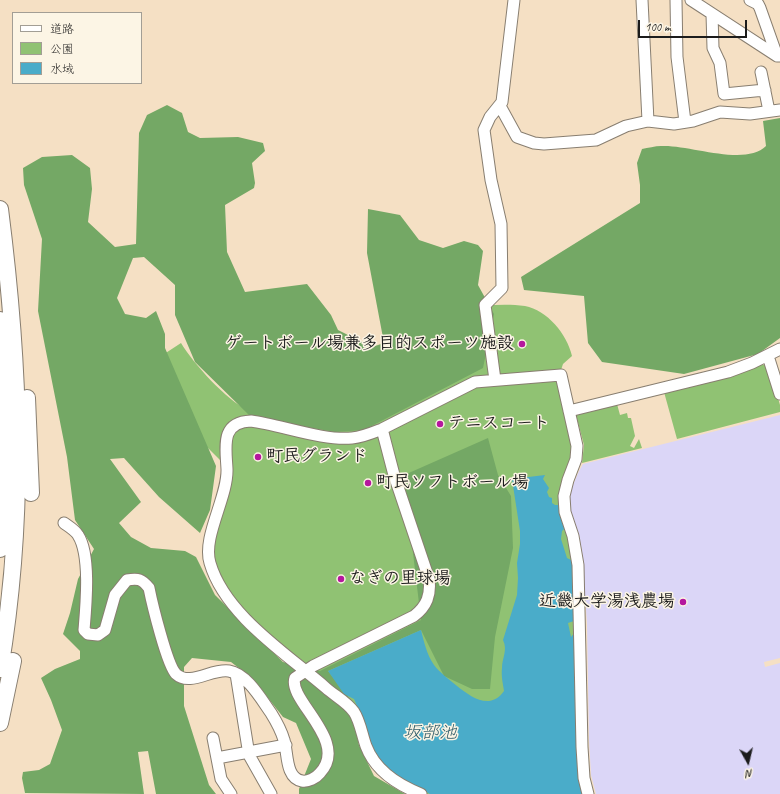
<!DOCTYPE html>
<meta charset="utf-8">
<style>
body{margin:0}
#map{position:relative;width:780px;height:794px;overflow:hidden;background:#f5e0c4;font-family:Caveat,"Klee One",sans-serif}
canvas{display:block}
.legend{position:absolute;left:12px;top:12px;width:130px;height:72px;box-sizing:border-box;background:#fcf5e5;border:1px solid #a29e95;margin:0;padding:5px 7px;list-style:none;font-size:12px;color:#1c1c1c}
.legend li{display:flex;align-items:center;gap:8px;height:20px}
.legend b{width:20px;border:1px solid #a29e95}
.north{position:absolute;left:728px;top:742px;width:40px;height:40px;-webkit-text-stroke:3px #fcf5e5;paint-order:stroke;rotate:172deg;font-size:11px;font-weight:700;line-height:16px;text-align:center;color:#1c1c1c}
.north::after{content:'';display:block;margin:auto;width:14px;height:18px;background:#1c1c1c;clip-path:polygon(50% 0,100% 100%,50% 72%,0 100%)}
.scale{position:absolute;left:638px;top:20px;width:109px;height:18px;box-sizing:border-box;border:2px solid #1c1c1c;border-top:0;padding-left:5px;font-size:12px;line-height:14px;white-space:nowrap;color:#1c1c1c;-webkit-text-stroke:3px #fcf5e5;paint-order:stroke}
</style>
<div id="map">
<canvas width="780" height="794"></canvas>
<ul class="legend">
<li><b style="height:5px;background:#fff"></b>道路</li>
<li><b style="height:11px;background:#90c273"></b>公園</li>
<li><b style="height:11px;background:#4aacc9"></b>水域</li>
</ul>
<div class="north">N</div>
<div class="scale">100 m</div>
</div>
<script>
const ctx = document.querySelector('canvas').getContext('2d');
ctx.lineJoin = 'round';
function fillPath(path, color) { ctx.fillStyle = color; ctx.fill(path, 'evenodd'); }
function stroke(path, color, width, dash) { ctx.strokeStyle = color; ctx.lineWidth = width; ctx.lineCap = dash ? 'butt' : 'round'; ctx.setLineDash(dash || []); ctx.stroke(path); }
function drawText(font, color, halo, rows, align = 'center') {
  ctx.font = font + ' Caveat,"Klee One",sans-serif'; ctx.lineWidth = 3; ctx.setLineDash([]); ctx.textBaseline = 'middle'; ctx.strokeStyle = halo; ctx.fillStyle = color; for (const [text, x, y, turn = 0] of rows) {
    ctx.save(); ctx.translate(x, y); ctx.rotate((+turn || 0) * Math.PI / 180); ctx.textAlign = isNaN(turn) ? turn : align; if (halo) ctx.strokeText(text, 0, 0); ctx.fillText(text, 0, 0); ctx.restore();
  }
}
fillPath(new Path2D(`
 M780,415V658L764,662L765,667L780,663V794H596L591,775L589,740L587,624L582,553L579,535L570,510L569,494L579,471L583,464Z`), '#dbd6f7');
fillPath(new Path2D(`
 M485,305C498,305 512,304 525,306C547,310 567,334 572,356L563,364L561,370L577,446L568,480L588,794H421L356,715L245,617L210,565L224,464L206,446L155,360L181,343C193,363 227,401 248,410Z
 M759,364L769,366L780,405V412L677,439L664,392Z
 M617,404L620,415L627,413L628,418H631L635,436L630,446L634,448L639,439L642,448L582,463L584,445L576,415Z`), '#90c273');
fillPath(new Path2D(`
 M167,105L182,113L188,132L200,138L238,137L263,143L265,151L252,163L255,183L254,188L225,205L227,252L245,292L307,284L331,315L338,330L372,347L384,343L367,253L368,209L400,215L419,240L443,248L464,241L478,245L483,251L478,285L494,314L483,368L364,430L335,432L251,417L195,362L175,315V285L144,257L133,258L117,298L125,314L146,318L156,311L165,334V348L216,466L210,510L200,533L159,497L124,458L110,459L141,502L119,523L131,537L151,548L185,551L196,557L215,595L283,662L320,671L421,620L413,553L410,507L402,476L488,438L498,475L511,496L513,548L495,637L490,689H472L444,676L421,630L328,671L348,696L359,745L374,776L405,794H299V789L311,759L296,723L283,717L253,679L231,662L192,658L184,667V706L209,785L216,794H156L148,751L138,752L144,794L25,793L22,778L23,772L39,770L50,764L62,730L51,700L41,678L55,669L80,659V651L63,634L70,613L78,579L94,549L75,520L67,457L38,311L42,239L24,185L23,168L42,157L72,155L90,168L92,189L88,222L115,247L136,244L139,133L147,115Z
 M780,118V338L758,354L684,374L602,362L588,343L584,296L524,290L521,277L640,203V185L637,163L642,149C648,148 655,146 661,146C688,144 745,167 766,146L763,121Z`), '#74a865');
fillPath(new Path2D(`
 M545,475L543,479L549,488L547,492L549,497L552,498V503L555,505H558L565,528L562,531L561,539L567,558L573,561L574,621L568,623L571,637L575,632L578,776L583,794H430C417,786 403,782 392,773C369,755 365,723 354,699L344,694L328,671L421,630C424,642 427,655 434,665C440,673 449,679 457,686C471,697 490,711 504,691C503,684 501,676 502,668C502,658 508,650 503,640L517,595L518,578L517,563L520,544V531L512,479Z`), '#4aacc9');
const minor = new Path2D(`
 M642,0L648,121
 M676,0L677,57L685,122
 M691,0L777,56H780
 M750,0L758,4L760,8L777,56
 M712,14L713,48L720,63L724,94L765,90
 M761,72L769,111
 M500,106L517,137L534,143L544,144L596,140L626,126L648,121L674,124L693,121L720,112L750,114L780,110
 M768,356L780,394
 M495,380L485,305L502,288L501,224L491,180L484,130L490,117L502,102L514,0
 M569,411L728,372L752,363L780,349
 M64,523C68,526 75,530 78,535C91,555 86,606 84,630L88,634L98,635L105,630L115,595L127,580C138,578 142,579 149,588C152,603 167,665 176,674C190,687 212,668 229,671C247,674 261,699 271,713C276,721 281,730 284,740C288,752 285,778 302,781C308,782 316,778 320,773C350,741 287,700 295,678L313,666L414,616C427,606 431,595 429,579L394,475L382,429
 M236,674L249,755L271,794
 M213,738L221,779L231,794
 M217,758L286,745
 M421,794C398,785 375,770 366,746C362,735 360,721 354,712C347,702 335,696 326,688C287,654 225,615 210,563C202,537 228,497 227,469C226,447 220,422 251,421C281,425 323,441 352,438C363,437 372,433 382,429L475,382L561,375L577,446L576,459L568,480L564,496L565,512L573,536L578,565L582,747L584,778L588,794`);
const highway = new Path2D(`
 M0,209C20,366 26,513 0,669
 M0,320C8,396 8,473 0,549
 M27,398L31,493
 M0,723L13,661`);
stroke(minor, '#887e70', 13);
stroke(highway, '#887e70', 18);
stroke(minor, '#fff', 11);
stroke(highway, '#fff', 16);
for (const [x, y, r, color] of [
 [522,344,4,"#b5179e"],
 [440,424,4,"#b5179e"],
 [258,457,4,"#b5179e"],
 [368,483,4,"#b5179e"],
 [341,579,4,"#b5179e"],
 [683,602,4,"#b5179e"]
]) { const dot = new Path2D(); dot.arc(x, y, r, 0, 2 * Math.PI); ctx.fillStyle = color; ctx.fill(dot); stroke(dot, '#fcf5e5', 1.5); }
drawText('bold 17px', '#1c1c1c', '#fcf5e5', [
 ["ゲートボール場兼多目的スポーツ施設",514,344,"right"],
 ["テニスコート",448,424],
 ["町民グランド",266,457],
 ["町民ソフトボール場",376,483],
 ["なぎの里球場",349,579],
 ["近畿大学湯浅農場",675,602,"right"]
], 'left');
drawText('italic 18px', '#315d6a', '#fcf5e5', [
 ["坂部池",430,733]
]);
</script>
